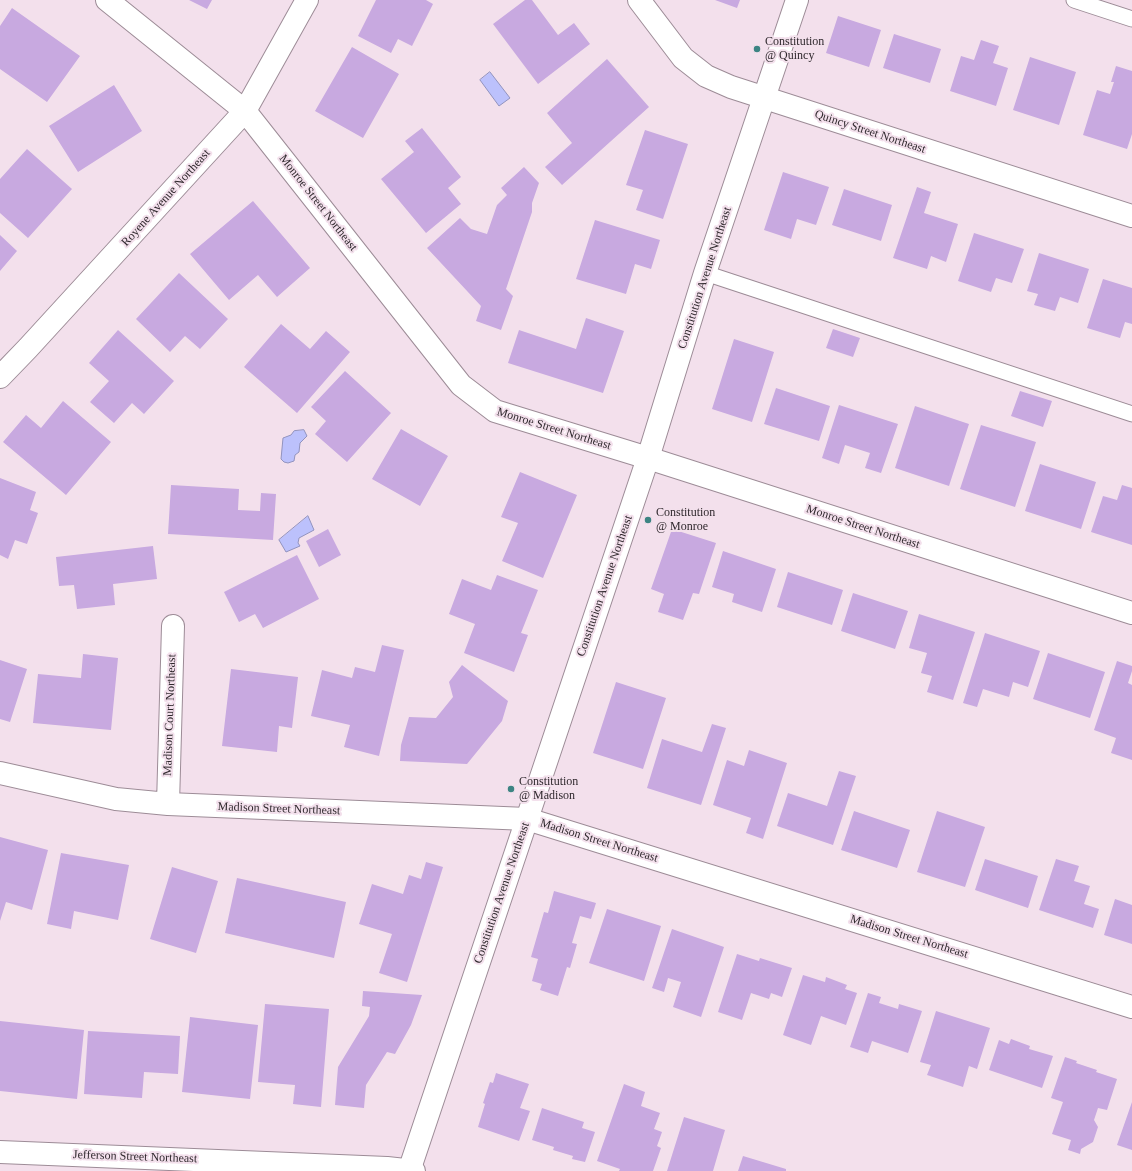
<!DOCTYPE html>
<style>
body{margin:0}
canvas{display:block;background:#f3e0ec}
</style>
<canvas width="1132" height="1171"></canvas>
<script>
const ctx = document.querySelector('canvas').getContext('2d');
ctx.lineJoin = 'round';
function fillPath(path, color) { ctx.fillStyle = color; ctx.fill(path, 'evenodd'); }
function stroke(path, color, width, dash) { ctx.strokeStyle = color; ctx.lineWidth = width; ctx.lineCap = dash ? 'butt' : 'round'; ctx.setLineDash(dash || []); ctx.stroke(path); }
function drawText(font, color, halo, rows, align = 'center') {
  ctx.font = font + ' "Times New Roman",serif'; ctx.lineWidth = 4; ctx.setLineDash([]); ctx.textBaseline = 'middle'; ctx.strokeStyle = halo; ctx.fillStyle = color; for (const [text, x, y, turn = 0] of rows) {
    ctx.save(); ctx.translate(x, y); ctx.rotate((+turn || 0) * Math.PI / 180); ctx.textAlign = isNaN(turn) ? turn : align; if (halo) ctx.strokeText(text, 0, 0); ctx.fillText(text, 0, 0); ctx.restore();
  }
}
const water = new Path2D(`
 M490,72L510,98L499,106L480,80Z
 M304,430L307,436L300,443L299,452L295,455L294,461L288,463L284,462L281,459L283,438L291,435L294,431Z
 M308,516L314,530L299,538L298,543L300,546L286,552L279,540Z`);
fillPath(water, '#bcc1fc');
stroke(water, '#9293be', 1);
fillPath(new Path2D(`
 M189,0H212L207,9Z
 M376,0H426L433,4L412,46L398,39L391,53L358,36Z
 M525,0H532L558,35L574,23L590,44L538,84L493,24Z
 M715,0H740L737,8Z
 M12,8L80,56L47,102L0,69V26Z
 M838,16L881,30L869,67L826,53Z
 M894,34L941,49L930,83L883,68Z
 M981,40L999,46L993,63L1008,68L996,106L950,91L961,56L974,60Z
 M352,47L399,74L363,138L315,111Z
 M1030,57L1076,72L1059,125L1013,110Z
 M607,59L649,107L562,185L545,167L572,143L547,113Z
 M1116,66L1132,71V134L1127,149L1083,135L1097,90L1110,94L1114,82H1111Z
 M114,85L142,131L78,172L49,126Z
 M422,128L461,177L448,188L461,204L426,233L381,179L414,152L405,141Z
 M645,130L688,144L663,219L636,210L643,190L626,185Z
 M27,149L72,189L28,238L0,213V179Z
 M524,167L539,183L532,203V212L506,289L513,296L501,330L476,321L481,306L427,248L460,218L471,229L487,234L497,205L507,195L501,188Z
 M783,172L829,187L816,225L797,219L791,239L764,230Z
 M917,187L931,192L924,213L958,224L946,262L931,256L927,269L893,258Z
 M844,189L892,205L881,241L832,225Z
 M253,201L310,268L277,297L258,275L229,300L190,254Z
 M595,220L660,240L651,269L635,264L626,294L576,279Z
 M974,233L1024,249L1012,283L996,278L991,292L958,281Z
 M0,235L17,251L0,271Z
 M1039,253L1089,269L1078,303L1060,297L1055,311L1034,305L1038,294L1027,291Z
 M179,273L228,319L200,349L185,336L170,352L136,319Z
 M1103,279L1132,288V324L1125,322L1120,338L1087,328Z
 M586,318L624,331L603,393L508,363L519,330L576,349Z
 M281,324L310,349L326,331L350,352L297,413L244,367Z
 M833,329L860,338L853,357L826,348Z
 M118,330L174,381L144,414L132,403L114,423L90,402L109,381L89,363Z
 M734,339L774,352L752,422L712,409Z
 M345,371L391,413L347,462L315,434L326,421L311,407Z
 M776,388L830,406L819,441L764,424Z
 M1020,391L1052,401L1043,427L1011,416Z
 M63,401L111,442L66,495L3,442L26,415L41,428Z
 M839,405L898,424L881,473L865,468L870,453L845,445L839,464L822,458Z
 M915,406L969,424L949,486L895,468Z
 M981,425L1036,442L1015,507L960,489Z
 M401,429L448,456L420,506L372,479Z
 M1040,464L1096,482L1081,529L1025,511Z
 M520,472L577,495L543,578L502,561L518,523L501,517Z
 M0,478L36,492L30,510L38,513L27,544L15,540L8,559L0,555Z
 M171,485L239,489L238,510L260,511L261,493L276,494L273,540L168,534Z
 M1122,485L1132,488V545L1091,532L1103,496L1117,500Z
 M328,529L341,555L319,567L306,541Z
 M672,529L716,543L699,594L693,593L683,620L658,612L664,594L651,589Z
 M153,546L157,579L113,584L115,605L77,609L74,585L59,586L56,557Z
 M723,551L776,569L762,612L732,602L734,594L712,587Z
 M297,555L319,599L263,628L255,614L239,622L224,592Z
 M788,572L843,590L832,625L777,607Z
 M497,575L538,590L521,633L528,635L514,672L464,653L475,624L449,614L462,579L491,590Z
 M853,593L908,611L895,649L841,631Z
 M919,614L975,632L953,700L927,692L932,676L921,673L927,653L909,648Z
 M985,633L1040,651L1028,687L1013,682L1009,697L983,689L977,707L963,703Z
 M382,645L404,650L379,756L344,747L350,725L311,716L322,670L352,678L355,667L375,672Z
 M1048,653L1105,672L1090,718L1033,699Z
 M83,654L118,658L111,730L33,723L38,674L81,678Z
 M0,660L27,669L10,722L0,719Z
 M1117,661L1132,666V671L1128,683L1132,685V760L1111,753L1116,738L1094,730Z
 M462,665L508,701L502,721L467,764L400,761L401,745L409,717L436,718L453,697L449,682Z
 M231,669L298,677L292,728L279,726L277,752L222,746Z
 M616,682L666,698L643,769L593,753Z
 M712,724L726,728L701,805L647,788L662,739L702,752Z
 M749,750L787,763L763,839L746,833L751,818L713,805L727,760L744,766Z
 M839,771L856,776L833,845L777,826L788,793L827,806Z
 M854,811L910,830L897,868L841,850Z
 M937,811L985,827L965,887L917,872Z
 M0,837L48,850L32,910L6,902L0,921Z
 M61,853L129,865L118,920L74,911L71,929L47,924Z
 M985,859L1038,876L1028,908L975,890Z
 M1056,859L1079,866L1074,881L1090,886L1084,904L1099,909L1093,928L1039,910Z
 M426,862L443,867L407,982L379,973L392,934L359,924L372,884L403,894L409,875L421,879Z
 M172,867L218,881L196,953L150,939Z
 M237,878L346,902L334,958L225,933Z
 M554,891L596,903L591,919L580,916L572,943L577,944L570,968L567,967L558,996L540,990L542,984L532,981L538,959L531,957L544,912L548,913Z
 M1115,899L1132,905V944L1104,935Z
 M607,909L661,926L644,981L589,963Z
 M672,929L724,947L701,1017L673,1007L681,982L668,978L664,992L652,988Z
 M737,954L759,961L760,958L792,968L782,997L771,993L769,999L751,993L742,1020L718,1012Z
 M803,975L825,982L826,977L847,985L845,989L857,993L846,1025L821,1016L811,1045L783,1035Z
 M363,991L422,995L411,1025L395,1054L387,1052L366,1085L364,1108L335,1105L338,1067L369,1016L370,1007L362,1006Z
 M868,993L881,997L879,1003L898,1009L899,1004L922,1011L908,1053L872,1041L868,1053L850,1047Z
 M265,1004L329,1009L321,1107L293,1104L295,1085L258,1082Z
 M936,1011L990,1028L977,1069L969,1066L963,1087L927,1075L931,1065L920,1062Z
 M190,1017L258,1025L250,1099L182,1092Z
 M0,1021L84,1030L77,1099L0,1091Z
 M88,1031L180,1036L178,1074L144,1072L142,1098L84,1094Z
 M1011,1039L1030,1046L1029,1049L1053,1056L1042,1088L989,1070L999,1040L1009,1044Z
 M1065,1057L1077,1061L1076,1063L1097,1070L1096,1072L1117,1079L1107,1110L1098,1108L1094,1120L1098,1127L1093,1142L1081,1149L1080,1154L1068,1150L1071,1140L1052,1134L1063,1102L1051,1098Z
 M496,1073L529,1084L520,1108L530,1111L519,1141L478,1127L485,1104L483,1103L490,1082L493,1083Z
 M624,1084L645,1092L641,1106L660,1113L654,1129L662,1132L657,1146L661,1148L653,1171H619L620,1169L597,1161Z
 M1132,1102V1150L1117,1145Z
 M542,1108L584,1122L582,1128L595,1132L585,1162L572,1159L573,1156L553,1150L554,1147L532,1140Z
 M684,1117L725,1130L713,1171H667Z
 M743,1156L786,1169V1171H738Z`), '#c8a9e0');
const service = new Path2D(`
 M1074,0L1132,19
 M705,273L1132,414`);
const minor = new Path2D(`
 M107,0L245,111L461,385L495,411L648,458L1132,613
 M639,0L683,58L706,76L731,87L1132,216
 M0,377L28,348L245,111L307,0
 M0,773L116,799L168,804L527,819L1132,1007
 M168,804L173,626
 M0,1152L387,1168L414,1171`);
const tertiary = new Path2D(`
 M409,1171L648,458L705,273L797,0`);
stroke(service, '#9d8c97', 17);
stroke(minor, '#9d8c97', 24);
stroke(tertiary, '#9d8c97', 24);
stroke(service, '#fff', 15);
stroke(minor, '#fff', 22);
stroke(tertiary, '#fff', 22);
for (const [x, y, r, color] of [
 [757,49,4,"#3c8483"],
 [648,520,4,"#3c8483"],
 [511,789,4,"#3c8483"]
]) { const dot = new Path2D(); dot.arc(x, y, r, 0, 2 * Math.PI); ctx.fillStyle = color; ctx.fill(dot); stroke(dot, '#f3e0ec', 1.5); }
drawText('12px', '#2f282d', '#f3e0ec', [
 ["Constitution",765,42],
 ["@ Quincy",765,56],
 ["Constitution",656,513],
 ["@ Monroe",656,527],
 ["Constitution",519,782],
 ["@ Madison",519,796]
], 'left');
drawText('12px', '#2f282d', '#f3e0ec', [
 ["Quincy Street Northeast",870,132,18],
 ["Royene Avenue Northeast",166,198,-48],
 ["Monroe Street Northeast",318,203,52],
 ["Constitution Avenue Northeast",705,278,-72],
 ["Monroe Street Northeast",554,429,17],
 ["Monroe Street Northeast",863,527,18],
 ["Constitution Avenue Northeast",605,586,-71],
 ["Madison Court Northeast",170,715,-88],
 ["Madison Street Northeast",279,809,2],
 ["Madison Street Northeast",599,841,17],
 ["Constitution Avenue Northeast",502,893,-71],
 ["Madison Street Northeast",909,937,17],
 ["Jefferson Street Northeast",135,1157,2]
]);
</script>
